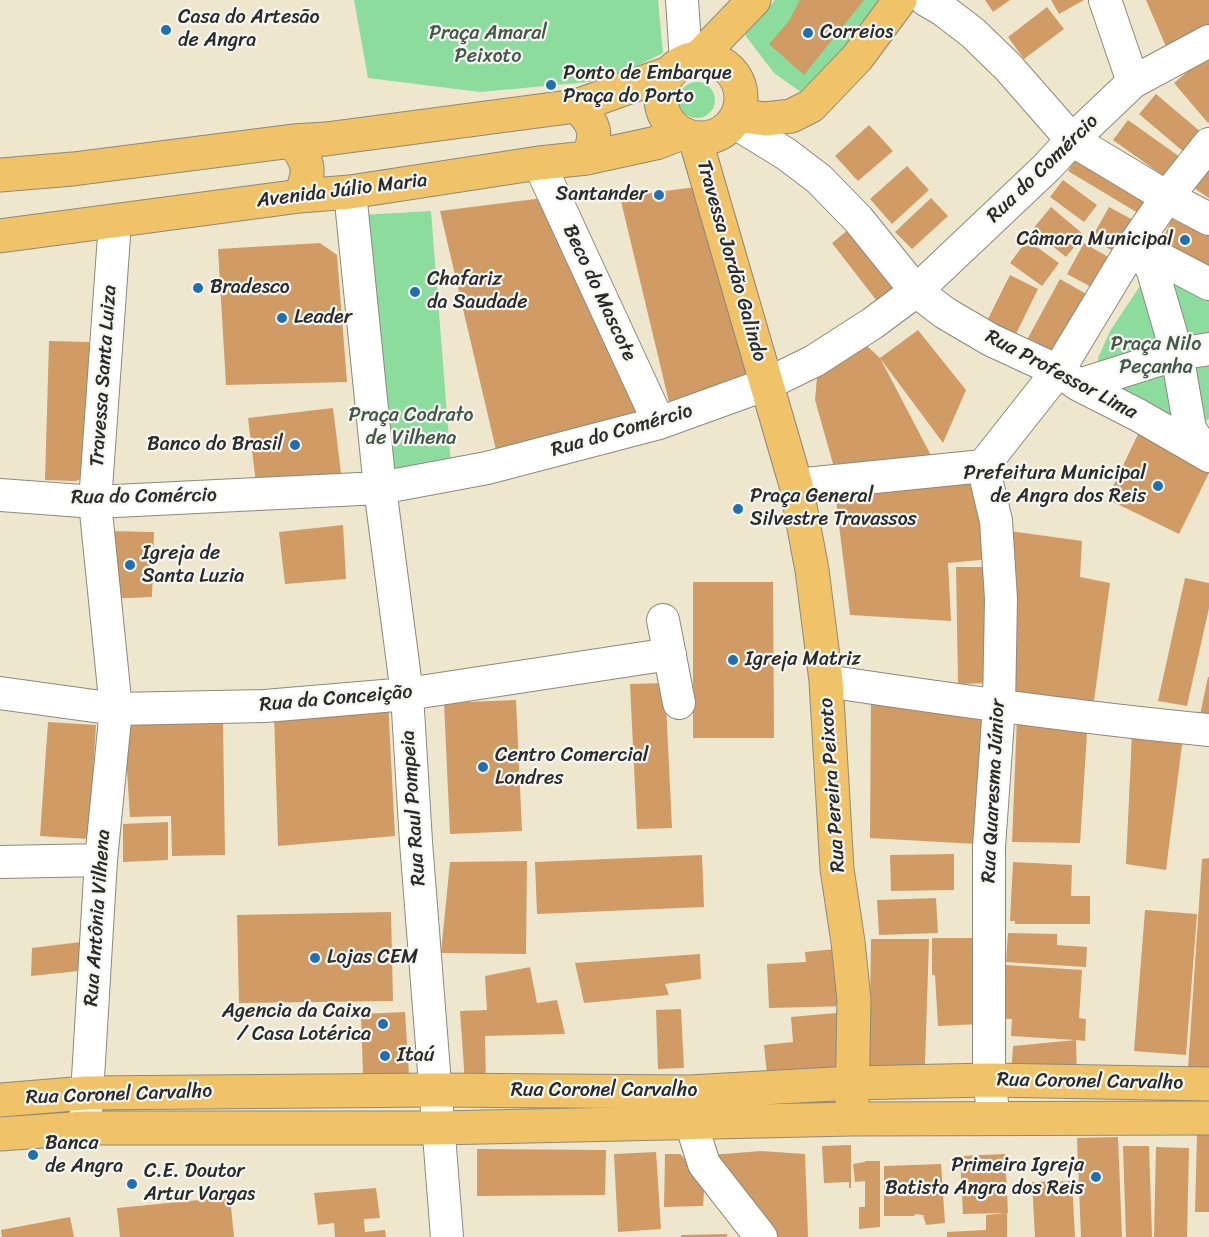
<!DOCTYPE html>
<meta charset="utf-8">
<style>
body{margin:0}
canvas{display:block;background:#eee7ce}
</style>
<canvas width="1209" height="1237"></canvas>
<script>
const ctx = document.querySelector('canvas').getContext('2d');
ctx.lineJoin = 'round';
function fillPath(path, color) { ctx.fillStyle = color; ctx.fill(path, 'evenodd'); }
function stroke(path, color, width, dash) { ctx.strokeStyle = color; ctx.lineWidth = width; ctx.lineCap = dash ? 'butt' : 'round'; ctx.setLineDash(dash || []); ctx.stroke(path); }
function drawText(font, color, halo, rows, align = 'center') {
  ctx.font = font + ' Sriracha,sans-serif'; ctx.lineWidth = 4.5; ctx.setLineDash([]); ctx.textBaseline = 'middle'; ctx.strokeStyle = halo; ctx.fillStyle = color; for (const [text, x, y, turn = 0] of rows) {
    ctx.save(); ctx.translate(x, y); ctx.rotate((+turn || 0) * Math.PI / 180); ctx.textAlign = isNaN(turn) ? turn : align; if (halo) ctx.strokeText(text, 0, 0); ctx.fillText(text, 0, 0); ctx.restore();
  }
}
fillPath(new Path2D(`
 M354,0H658L663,53L633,68L589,82L480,92L368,78Z
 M775,0H893L802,93L774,73L745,35Z
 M679 100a18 18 0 1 1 36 0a18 18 0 1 1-36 0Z
 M431,211L451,465L378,474L361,215Z
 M1152,268L1209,291V419L1190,429L1101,388L1098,358L1110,331Z`), '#8cdd9d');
fillPath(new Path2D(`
 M800,0H864L804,75L769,44L789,21Z
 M985,0H1010L993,12Z
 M1051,0H1084L1059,14Z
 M1146,0H1209V31L1167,49Z
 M1047,7L1064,29L1024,59L1008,37Z
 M1209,53V122L1208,123L1174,83Z
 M1156,94L1202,133L1185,153L1139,114Z
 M1128,120L1180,157L1165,177L1113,140Z
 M869,125L893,151L858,181L835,156Z
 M1077,157L1147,199L1138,213L1068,171Z
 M907,166L929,190L892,224L870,199Z
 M1209,166V198L1194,188Z
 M1063,180L1097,205L1084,222L1050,197Z
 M703,186L755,376L669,402L620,197Z
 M543,198L643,419L497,454L440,211Z
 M931,198L948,216L912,249L895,232Z
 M1051,207L1084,235L1066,257L1032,230Z
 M1109,207L1133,220L1115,252L1091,239Z
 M1172,219L1209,236V269L1160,244Z
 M853,226L901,289L880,305L832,243Z
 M1027,240L1059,263L1042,286L1010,263Z
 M320,243L337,255L347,382L226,385L218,249Z
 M1084,243L1110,258L1093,288L1067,274Z
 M1010,275L1038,289L1014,338L986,323Z
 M1060,279L1088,295L1056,353L1028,338Z
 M918,330L966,390L943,443L880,358Z
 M49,341L89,342L92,468L87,476L76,481L45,480Z
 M867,346L880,358L935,463L835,471L815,400L817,378L825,370L862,350Z
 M333,408L341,473L256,483L248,418Z
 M1141,428L1209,461V473L1179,534L1107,499Z
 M978,476L990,559L948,563L951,621L850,615L835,492Z
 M343,525L346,579L285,584L279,532Z
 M108,531L154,532L152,597L106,599Z
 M1010,531L1082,541L1080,577L1110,583L1093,708L1008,698Z
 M956,567H993L994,683L958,684Z
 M1185,578L1209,583V608L1187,706L1158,701Z
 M693,582H773L774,738H693Z
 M1208,677H1209V717L1200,715Z
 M665,683L672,828L637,829L630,684Z
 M871,695L990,715L976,844L870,838Z
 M516,700L522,831L450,834L444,703Z
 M388,701L395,836L278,846L274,713Z
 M1017,717L1088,718L1080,843L1012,842Z
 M48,722L96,725L89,839L40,836Z
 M223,722L225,855L172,856L171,816L130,817L124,723Z
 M1132,733L1183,737L1166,870L1126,864Z
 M168,822V860L123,862V824Z
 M954,854V890L891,891L890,855Z
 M702,855L704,907L537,914L535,862Z
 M1209,858V1081L1187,1083L1202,859Z
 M527,861L526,954L441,953L450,862Z
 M1013,862L1072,865L1071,896H1090V924H1015V921H1010Z
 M936,898L938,933L879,935L877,900Z
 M1145,910L1197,914L1186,1055L1134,1051Z
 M391,912L393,1001L239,1003L237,915Z
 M1008,933L1057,934V945L1087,947L1086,967L1006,962Z
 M932,938H985L980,1024L938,1026L935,975H932Z
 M871,939H929L925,1065L869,1066Z
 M89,941L88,970L31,976L32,948Z
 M846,948L851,1006L769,1008L767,964L806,962L805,952Z
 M700,954L701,979L665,984L669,995L584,1003L575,963Z
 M1005,965L1082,970L1079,1018L1086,1019L1085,1041L1076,1040L1077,1079L1011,1078L1013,1046L1076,1040L1011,1036L1012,1019H1002Z
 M530,967L537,1003L557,1000L565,1034L485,1036L486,1084L465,1083L460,1011L487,1010L485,976Z
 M681,1009L684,1068L658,1069L656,1010Z
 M405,1012L409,1075L363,1076L361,1014Z
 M847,1012L851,1076L768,1084L764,1045L793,1042L791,1017Z
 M1197,1133H1209V1212H1195Z
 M1118,1137L1122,1237H1081L1077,1138Z
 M850,1145H851V1188H849V1182L824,1183L822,1146Z
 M1123,1146H1149L1152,1237H1126Z
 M1156,1147L1189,1148L1187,1237H1154Z
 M477,1149L606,1150L605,1195L477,1196Z
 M761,1151L805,1154L808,1237H777L711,1155Z
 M656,1152L661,1229L618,1232L614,1154Z
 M665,1154H680L705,1178L703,1206L664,1207Z
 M1005,1154L1008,1213L963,1214L960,1156Z
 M865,1161H880V1227L859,1229V1207H865V1181L855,1182L853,1164L865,1162Z
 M941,1164L945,1223L926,1225L923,1215L915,1214L914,1216H884V1166Z
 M1072,1181L1075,1237H1035L1032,1182Z
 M376,1188L380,1218L364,1219L365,1232L385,1230L386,1237H335L334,1223L318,1225L314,1193Z
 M230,1197L234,1237H120L117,1208Z
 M1007,1213V1237H947V1232L986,1230V1215Z
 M70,1217L74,1237H2L1,1230Z
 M727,1234V1237H681V1235Z`), '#d09b65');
const minor = new Path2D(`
 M682,0L686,60
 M926,0L943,10L973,33L1008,67L1072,140L1167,197L1209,219
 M1105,0L1133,82
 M734,122L786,154L819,179L858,219L916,291L945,313L991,340L1058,371L1079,385L1138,415L1209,456
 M539,163L659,423
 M350,192L380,488L407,694L416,842L447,1237
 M1134,245L1152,268L1177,354L1190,429L1206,454
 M1138,247L1209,284
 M1079,385L1177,354L1209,349
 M983,466L996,521L1001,599L999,706L989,847V1080L994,1118
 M983,466L1058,371L1134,245L1167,197L1209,144
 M796,485L983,466
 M0,495L95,502L380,488L487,468L659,423L767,384L814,361L873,323L916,291L1046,168L1072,140L1133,82L1209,41
 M663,620L679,703
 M826,681C953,700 1081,718 1209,730
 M0,693L116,709L265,706L407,694L670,654
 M0,862L101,860
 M690,1096L691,1123L704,1164L761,1237
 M85,1128L101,860L116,709L95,502L115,222`);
const major = new Path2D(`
 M699,57L754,0
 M661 98a40 40 0 1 1 80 0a40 40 0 1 1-80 0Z
 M576,106C595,123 599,134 587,158
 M738,115L765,119L791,116L811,106L857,58L900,0
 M695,138L796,485L812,570L826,681L837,869L848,942L854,1000L852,1105
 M293,141C310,165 311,170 300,196
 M0,175L73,169L293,141L326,139L576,106L669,73
 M0,236L300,196L350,192L539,163L587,158L656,143L682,133
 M0,1100L86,1093L436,1090L689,1092L852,1083L989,1080L1209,1084
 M0,1134L85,1128H438L852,1119L1209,1118`);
stroke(minor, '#8c897c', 34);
stroke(major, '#8c897c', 35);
stroke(minor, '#fff', 32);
stroke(major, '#f0c369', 33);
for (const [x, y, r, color] of [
 [166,30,6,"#1f6fb2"],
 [808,33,6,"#1f6fb2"],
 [551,85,6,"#1f6fb2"],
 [659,195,6,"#1f6fb2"],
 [1185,240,6,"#1f6fb2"],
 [198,288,6,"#1f6fb2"],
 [415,292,6,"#1f6fb2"],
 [282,318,6,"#1f6fb2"],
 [295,445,6,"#1f6fb2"],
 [1158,486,6,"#1f6fb2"],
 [738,509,6,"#1f6fb2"],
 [130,565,6,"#1f6fb2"],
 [733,660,6,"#1f6fb2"],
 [483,767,6,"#1f6fb2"],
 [315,958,6,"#1f6fb2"],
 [383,1024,6,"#1f6fb2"],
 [385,1056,6,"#1f6fb2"],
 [33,1155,6,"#1f6fb2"],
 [1096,1177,6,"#1f6fb2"],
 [132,1184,6,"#1f6fb2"]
]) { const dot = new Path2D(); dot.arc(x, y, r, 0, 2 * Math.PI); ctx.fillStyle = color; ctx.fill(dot); stroke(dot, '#f6f6f2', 2); }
drawText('20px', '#2b2b2b', '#f6f6f2', [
 ["Casa do Artesão",178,18],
 ["de Angra",178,41],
 ["Correios",820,33],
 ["Ponto de Embarque",563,74],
 ["Praça do Porto",563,97],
 ["Santander",647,195,"right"],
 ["Câmara Municipal",1173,240,"right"],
 ["Chafariz",427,280],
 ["da Saudade",427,303],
 ["Bradesco",210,288],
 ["Leader",294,318],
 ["Banco do Brasil",283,445,"right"],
 ["Prefeitura Municipal",1146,474,"right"],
 ["de Angra dos Reis",1146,497,"right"],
 ["Praça General",750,497],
 ["Silvestre Travassos",750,520],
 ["Igreja de",142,554],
 ["Santa Luzia",142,577],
 ["Igreja Matriz",745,660],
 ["Centro Comercial",495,756],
 ["Londres",495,779],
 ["Lojas CEM",327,958],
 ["Agencia da Caixa",371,1012,"right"],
 ["/ Casa Lotérica",371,1035,"right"],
 ["Itaú",397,1056],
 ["Banca",45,1144],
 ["de Angra",45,1167],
 ["Primeira Igreja",1084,1166,"right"],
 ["Batista Angra dos Reis",1084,1189,"right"],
 ["C.E. Doutor",144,1172],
 ["Artur Vargas",144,1195]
], 'left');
drawText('20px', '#435848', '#f6f6f2', [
 ["Praça Amaral",488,34],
 ["Peixoto",488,57],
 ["Praça Nilo",1156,345],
 ["Peçanha",1156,368],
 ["Praça Codrato",411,416],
 ["de Vilhena",411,439]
]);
drawText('20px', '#2b2b2b', '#f6f6f2', [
 ["Rua do Comércio",1043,169,-44],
 ["Avenida Júlio Maria",342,191,-7],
 ["Travessa Jordão Galindo",731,261,74],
 ["Beco do Mascote",599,293,65],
 ["Rua Professor Lima",1061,375,28],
 ["Travessa Santa Luiza",104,376,-86],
 ["Rua do Comércio",622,431,-16],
 ["Rua do Comércio",144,497,-1],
 ["Rua da Conceição",336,699,-5],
 ["Rua Pereira Peixoto",833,785,-94],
 ["Rua Quaresma Júnior",994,791,-87],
 ["Rua Raul Pompeia",414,808,-94],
 ["Rua Antônia Vilhena",98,918,-86],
 ["Rua Coronel Carvalho",1090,1082,1],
 ["Rua Coronel Carvalho",604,1091],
 ["Rua Coronel Carvalho",119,1095,-2]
]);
</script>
